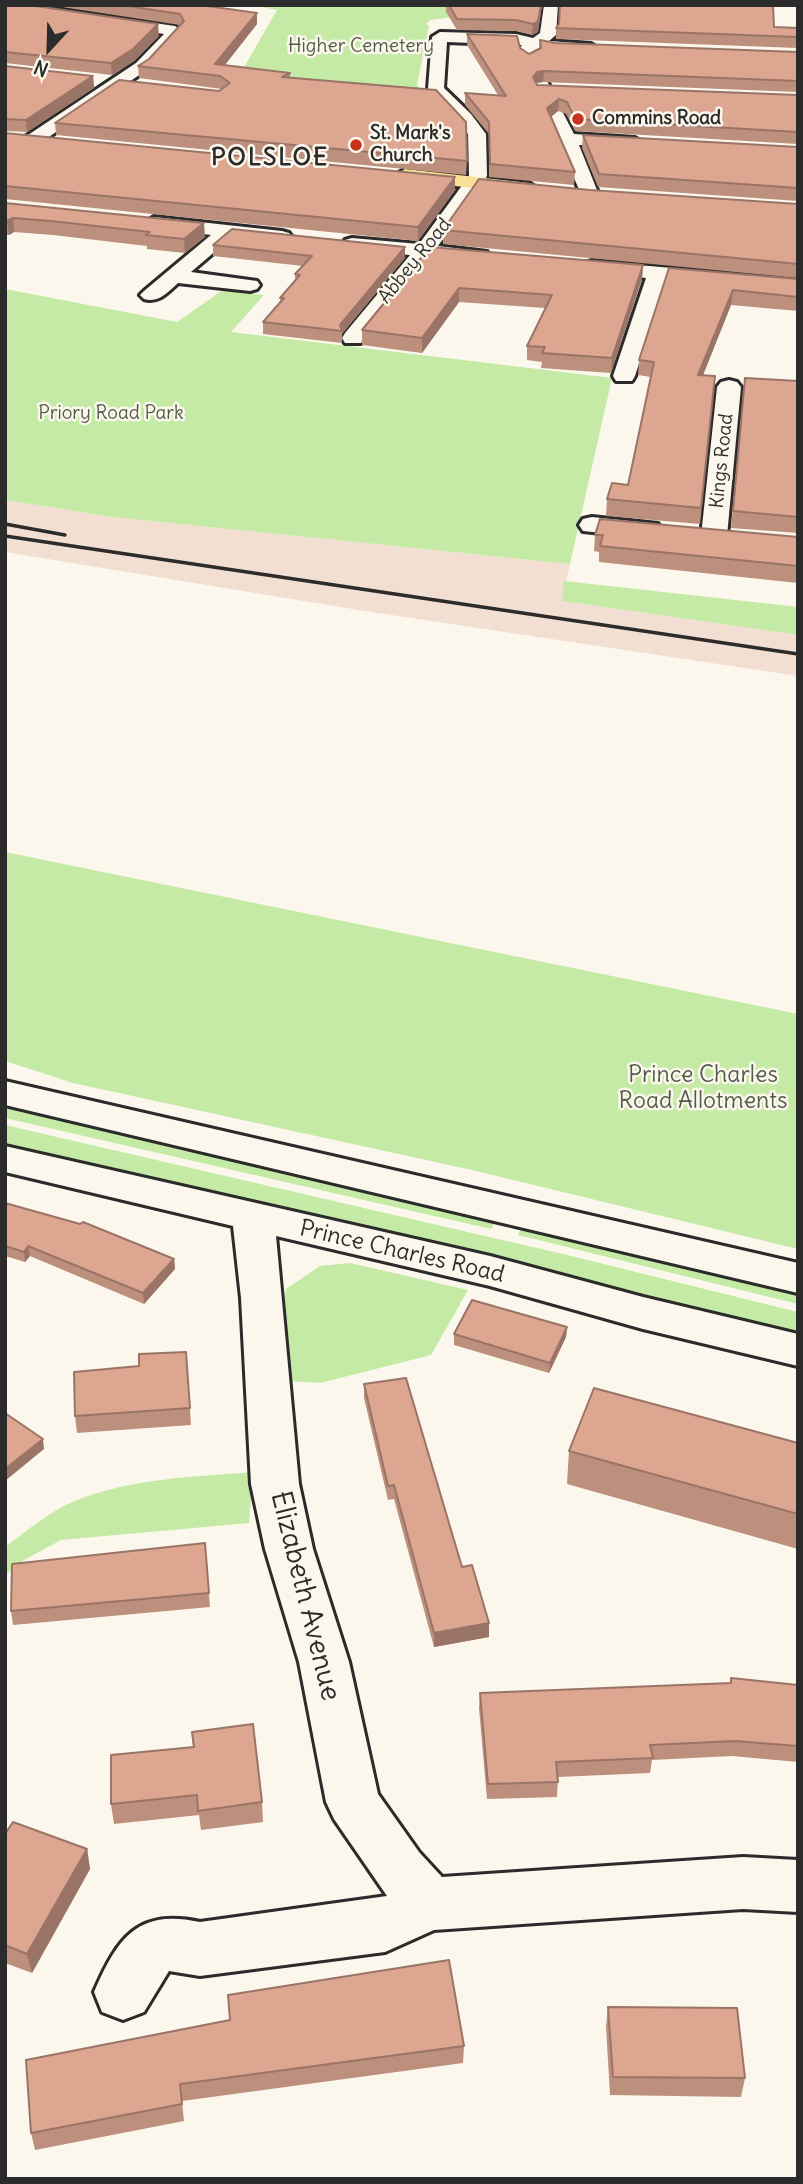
<!DOCTYPE html>
<style>
body{margin:0}
#map{position:relative;width:803px;height:2184px;overflow:hidden;background:#fbf7ec;font-family:Delius,sans-serif}
canvas{display:block}
.frame{position:absolute;inset:0;border:7px solid #2b2b2b;pointer-events:none}
.north{position:absolute;left:14px;top:14px;width:70px;height:70px;-webkit-text-stroke:5px #fbf7ec;paint-order:stroke;rotate:202deg;font-size:19px;font-weight:700;line-height:28px;text-align:center;color:#2b2b2b}
.north::after{content:'';display:block;margin:auto;width:24px;height:32px;background:#2b2b2b;clip-path:polygon(50% 0,100% 100%,50% 72%,0 100%)}
</style>
<div id="map">
<canvas width="803" height="2184"></canvas>
<div class="frame"></div>
<div class="north">N</div>
</div>
<script>
const ctx = document.querySelector('canvas').getContext('2d');
ctx.lineJoin = 'round';
function fillPath(path, color) { ctx.fillStyle = color; ctx.fill(path, 'evenodd'); }
function stroke(path, color, width, dash) { ctx.strokeStyle = color; ctx.lineWidth = width; ctx.lineCap = dash ? 'butt' : 'round'; ctx.setLineDash(dash || []); ctx.stroke(path); }
function drawText(font, color, halo, rows, align = 'center') {
  ctx.font = font + ' Delius,sans-serif'; ctx.lineWidth = 5; ctx.setLineDash([]); ctx.textBaseline = 'middle'; ctx.strokeStyle = halo; ctx.fillStyle = color; for (const [text, x, y, turn = 0] of rows) {
    ctx.save(); ctx.translate(x, y); ctx.rotate((+turn || 0) * Math.PI / 180); ctx.textAlign = isNaN(turn) ? turn : align; if (halo) ctx.strokeText(text, 0, 0); ctx.fillText(text, 0, 0); ctx.restore();
  }
}
fillPath(new Path2D(`
 M5,500L112,517L570,564L562,601L798,635V676L365,611L5,552Z`), '#f2dfd1');
fillPath(new Path2D(`
 M251,5H474L453,17L430,20L426,24L429,26L417,85L421,90L239,76L277,10Z
 M5,289L177,322L223,290L264,295L231,332L612,378L570,564L112,517L5,500Z
 M564,581L798,607V635L562,601Z
 M5,852L798,1014V1249L472,1170L73,1083L5,1061Z
 M5,1108L496,1220L491,1229L5,1118Z
 M5,1125L563,1254L798,1312V1334L423,1242L5,1147Z
 M522,1226L798,1293V1304L518,1235Z
 M350,1263L468,1290L431,1355L320,1383L287,1381L281,1305L286,1289L320,1266Z
 M253,1472L249,1523L61,1540L24,1560L5,1575V1547C28,1530 51,1510 77,1500C134,1478 193,1477 253,1472Z`), '#c5eaa5');
const minor = new Path2D(`
 M5,5H30L175,26L183,31L148,69L37,145L31,146L22,141L25,137L136,63L164,34L5,10Z
 M544,5H558L556,35L549,41L591,44L599,49L591,54L539,48L535,50L551,90L574,134L635,138L644,143L635,148L579,145L599,195L597,199H583L519,49L522,45L447,42L444,88L471,114L486,134L487,176L438,246L487,252L490,256L487,260L480,262L429,257L361,343H345L342,338L345,333L410,255L352,250L345,248L342,244L345,240L352,238L419,244L469,176L468,134L428,89L432,37L440,32L516,34L533,38L540,33Z
 M154,217L282,231L289,233L292,237L289,241L282,243L232,237L191,272L257,281L260,285L257,289L250,291L178,283C167,293 159,303 144,299L140,295L144,291L211,235L147,227L144,223Z
 M592,261L798,279V291L666,280L635,376L632,381H616L613,376L646,278L585,271L582,267L585,263Z
 M729,380L737,382L741,387L727,536L723,542L714,544L705,542L701,536L717,387L721,382Z
 M592,517L658,524L662,530L658,536L649,538L583,531L579,525L583,519Z
 M5,1081L798,1263V1293L5,1105Z
 M5,1146L490,1256L643,1297L798,1334V1366L643,1329L490,1286L276,1236L299,1484L313,1549L349,1662L378,1794L419,1852L442,1877L743,1857L798,1860V1912L743,1909L434,1930L385,1952L200,1976L169,1971L144,2012L123,2020L102,2012L94,1992C117,1939 137,1908 200,1922L387,1896L334,1819L326,1802L299,1662L265,1549L251,1484L241,1298L233,1226L5,1172Z`);
const major = new Path2D(`
 M405,169L529,183L538,189L529,195L398,179L396,175Z`);
stroke(minor, '#2b2b2b', 6);
stroke(major, '#2b2b2b', 6);
fillPath(minor, '#fbf7ec');
fillPath(major, '#fadf96');
stroke(new Path2D(`
 M5,524L65,535
 M5,536L798,654`), '#2b2b2b', 3.5);
fillPath(new Path2D(`
 M5,5L159,36L134,61L112,75L5,63Z
 M49,5H121L257,24L225,65L290,73V78L467,161L466,175L56,135L55,123L219,91L222,89L139,78L138,66L149,59L180,25Z
 M446,5H542L538,32L532,35L516,31L457,30L446,12Z
 M559,24L798,28V48L556,39V28Z
 M467,34L520,48L529,54L539,48L540,40L555,43L798,52V92L543,82L537,83V85L798,95V144L575,131L566,114L558,111L551,117L575,172L574,185L489,177V134L465,105V93L498,95L467,45Z
 M5,66L93,76L94,88L27,132L5,131Z
 M5,133L455,177V190L418,241L5,199Z
 M583,135L798,147V201L598,187L582,148Z
 M590,190L798,204V278L443,244V230Z
 M5,203L205,237L185,253L147,249V246L53,235L14,232L9,235H5Z
 M213,245L405,258L342,334V343L263,334V322L281,302L280,298L295,280V274L303,266L213,256Z
 M430,247L643,265L642,279L611,373L541,368L542,362L527,360V346L545,308L459,302L422,353L362,345V330Z
 M669,268L798,279V311L731,305L703,375L715,376L700,524L606,516L607,499L628,485L651,377L638,375L639,360Z
 M745,378L798,381V533L731,528Z
 M595,535L798,537V583L599,562V552L594,551Z
 M5,1203L174,1259L175,1269L144,1304L30,1256L25,1262L5,1256Z
 M567,1327L566,1337L549,1373L454,1345V1334Z
 M186,1352L191,1425L77,1433L75,1416L139,1366Z
 M364,1384L462,1567L489,1623V1637L434,1647L394,1499L388,1500L364,1398Z
 M798,1443V1549L567,1484L569,1451Z
 M205,1544L210,1607L13,1625L11,1611Z
 M731,1678L798,1685V1762L732,1756L652,1760L650,1773L558,1777L557,1797L487,1799L479,1708L480,1693L730,1683Z
 M192,1732L262,1802L263,1822L201,1830L199,1815L114,1824L111,1804L193,1747Z
 M5,1834L87,1849L90,1869L32,1973L5,1963Z
 M608,2007L745,2078L741,2097L610,2095L606,2026Z
 M464,2046L463,2063L182,2101L184,2121L35,2150L31,2133L26,2060Z`), '#bd8f7d');
fillPath(new Path2D(`
 M541,5H542L538,32L532,35L533,24Z
 M257,13V24L216,76L215,64Z
 M158,24L159,36L134,61L112,75L111,63Z
 M544,71L543,82L537,83L533,77L537,72Z
 M93,76L94,88L27,132L26,120Z
 M559,99L558,111L547,120V108Z
 M455,177V190L418,241V227Z
 M13,218L14,232L9,235L7,221Z
 M204,223L205,237L185,253L184,239Z
 M405,247V258L342,334L340,325Z
 M643,265L642,279L611,373L612,358Z
 M459,288V302L422,353V338Z
 M733,290L731,305L697,390L698,375Z
 M28,1246L30,1256L25,1262L24,1252Z
 M174,1259L175,1269L144,1304L143,1293Z
 M567,1327L566,1337L549,1373L550,1363Z
 M43,1439L44,1449L5,1481V1469Z
 M489,1623V1637L434,1647V1633Z
 M87,1849L90,1869L32,1973L27,1954Z`), '#9a7466');
const building = new Path2D(`
 M5,5H29L158,24L133,49L111,63L5,52Z
 M121,5H200L257,13L215,64L290,73L282,77L436,90L466,122L467,161L55,123L119,80L219,91L230,83L220,76L138,66L149,59L184,21L180,14Z
 M449,5H541L538,21L533,24L516,20L457,19Z
 M560,5H773L774,27L798,28V37L556,28L559,24Z
 M467,34L517,36L520,48L529,54L541,48L540,40L555,43L798,52V81L544,71L537,72L533,77L537,85L798,95V132L575,119L567,102L559,99L547,108L575,172L490,164L489,122L465,93L506,96Z
 M5,66L93,76L26,120L5,119Z
 M5,133L455,177L418,227L5,186Z
 M583,135L798,147V188L599,174Z
 M479,179L590,190L798,204V264L443,230Z
 M5,203L204,223L184,239L146,235L150,232L51,221L13,218L7,221H5Z
 M232,229L405,247L340,325L342,331L263,322L284,298H280L300,275L295,274L312,256L213,245Z
 M430,247L643,265L612,358L542,353L545,347L527,346L552,295L459,288L422,338L362,330Z
 M669,268L798,279V297L733,290L698,375L715,376L701,508L607,499L612,483L628,485L654,362L639,360Z
 M745,378L798,381V517L733,511Z
 M600,519L798,537V566L600,546L603,535H595Z
 M5,1203L80,1224L83,1222L174,1259L143,1293L28,1246L24,1252L5,1246Z
 M472,1300L567,1327L550,1363L454,1334Z
 M186,1352L190,1408L75,1416L74,1372L139,1366V1354Z
 M406,1378L462,1567L472,1565L489,1623L434,1633L394,1485L388,1486L364,1384Z
 M594,1388L798,1443V1514L569,1451Z
 M5,1413L43,1439L5,1469Z
 M205,1543L209,1593L11,1611L12,1564Z
 M731,1678L798,1685V1746L735,1741L650,1745L653,1758L556,1762L558,1782L488,1784L480,1693L731,1683Z
 M253,1724L262,1802L198,1811L197,1795L111,1804V1755L194,1747L192,1732Z
 M13,1822L87,1849L27,1954L5,1945V1834Z
 M449,1960L464,2046L180,2084L182,2104L31,2133L26,2060L230,2020L228,1995Z
 M608,2007L737,2008L745,2078L613,2077Z`);
fillPath(building, '#dca691');
stroke(building, '#9a7466', 2);
for (const [x, y, r, color] of [
 [578,119,7,"#c8321e"],
 [356,145,7,"#c8321e"]
]) { const dot = new Path2D(); dot.arc(x, y, r, 0, 2 * Math.PI); ctx.fillStyle = color; ctx.fill(dot); stroke(dot, '#fbf7ec', 2.5); }
drawText('19px', '#525b4a', '#fbf7ec', [
 ["Higher Cemetery",361,47],
 ["Priory Road Park",111,414]
]);
drawText('bold 19px', '#2b2b2b', '#fbf7ec', [
 ["Commins Road",592,119],
 ["St. Mark's",370,134],
 ["Church",370,156]
], 'left');
drawText('19px', '#2b2b2b', '#fbf7ec', [
 ["Abbey Road",415,261,-51],
 ["Kings Road",722,461,-84]
]);
drawText('23px', '#525b4a', '#fbf7ec', [
 ["Prince Charles",703,1075],
 ["Road Allotments",703,1101]
]);
drawText('23px', '#2b2b2b', '#fbf7ec', [
 ["Prince Charles Road",402,1252,13]
]);
ctx.letterSpacing = '2px';
drawText('bold 24px', '#2b2b2b', '#fbf7ec', [
 ["POLSLOE",270,158]
]);
ctx.letterSpacing = '0px';
drawText('28px', '#2b2b2b', '#fbf7ec', [
 ["Elizabeth Avenue",305,1596,76]
]);
</script>
